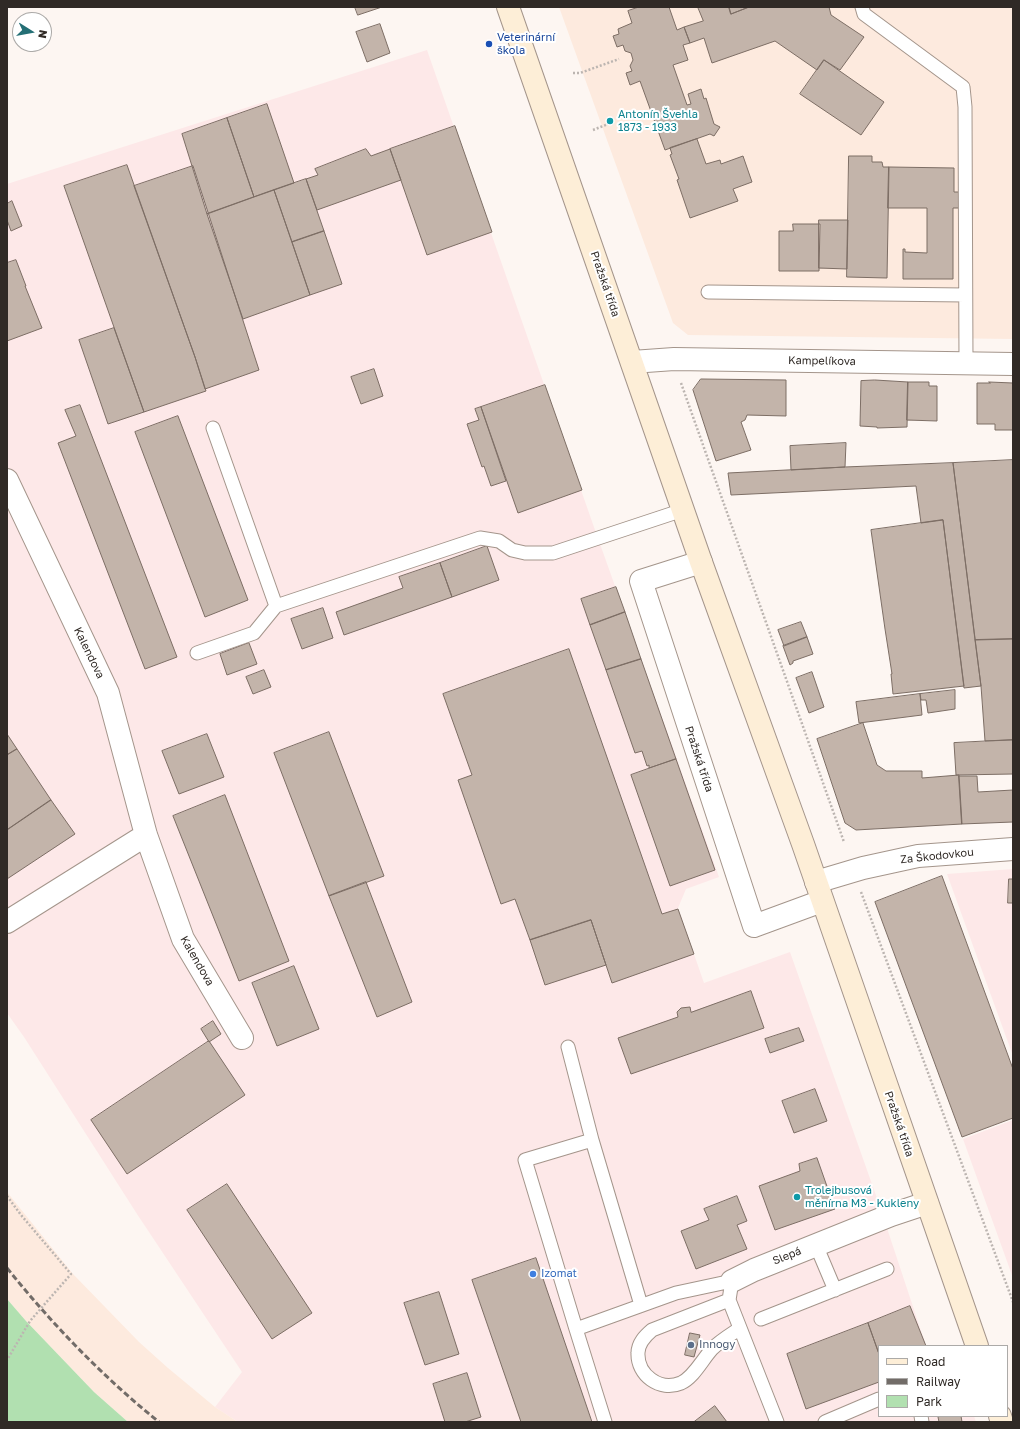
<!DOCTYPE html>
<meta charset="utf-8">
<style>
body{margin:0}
#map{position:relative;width:1020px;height:1429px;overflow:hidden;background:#fdf6f2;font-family:"Golos Text",sans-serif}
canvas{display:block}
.frame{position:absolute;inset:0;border:8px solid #302a26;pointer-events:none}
.legend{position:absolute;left:878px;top:1345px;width:130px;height:72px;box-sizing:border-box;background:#fff;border:1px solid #acaaa8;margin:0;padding:5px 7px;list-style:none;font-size:12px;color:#302a26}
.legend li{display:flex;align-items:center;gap:8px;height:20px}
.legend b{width:20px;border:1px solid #acaaa8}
.north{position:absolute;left:12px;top:12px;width:40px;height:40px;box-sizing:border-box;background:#fff;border:1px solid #acaaa8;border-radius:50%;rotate:101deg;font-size:11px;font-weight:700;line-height:16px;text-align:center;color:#302a26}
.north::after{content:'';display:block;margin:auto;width:14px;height:18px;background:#246f75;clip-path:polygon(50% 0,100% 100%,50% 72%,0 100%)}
</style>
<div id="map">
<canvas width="1020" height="1429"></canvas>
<div class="frame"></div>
<ul class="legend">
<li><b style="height:5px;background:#fdeed7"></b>Road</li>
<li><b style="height:5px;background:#726c68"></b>Railway</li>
<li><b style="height:11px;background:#b1e0b0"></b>Park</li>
</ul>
<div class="north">N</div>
</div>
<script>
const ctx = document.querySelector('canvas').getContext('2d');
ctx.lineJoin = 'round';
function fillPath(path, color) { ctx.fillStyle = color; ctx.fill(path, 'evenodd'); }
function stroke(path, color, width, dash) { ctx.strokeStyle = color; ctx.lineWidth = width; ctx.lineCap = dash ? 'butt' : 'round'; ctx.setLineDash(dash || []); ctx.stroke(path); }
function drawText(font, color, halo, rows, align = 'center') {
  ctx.font = font + ' "Golos Text",sans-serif'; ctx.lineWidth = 4; ctx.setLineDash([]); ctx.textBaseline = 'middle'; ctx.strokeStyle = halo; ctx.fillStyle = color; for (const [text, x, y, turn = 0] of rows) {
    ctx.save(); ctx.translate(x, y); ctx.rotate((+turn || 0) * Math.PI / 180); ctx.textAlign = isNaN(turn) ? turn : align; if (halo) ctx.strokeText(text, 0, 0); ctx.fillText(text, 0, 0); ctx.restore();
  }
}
fillPath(new Path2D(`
 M427,50L595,530L719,877L686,889L678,908L704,983L790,952L879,1204L926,1346H879V1416H974L976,1422H238L215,1407L242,1372L137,1214L24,1037L7,1013V184Z
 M1013,869V1056L947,874Z
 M1013,1120V1278L963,1139Z`), '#fde8e8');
fillPath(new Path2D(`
 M559,7H1013V339L688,335L673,323Z
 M7,1192L73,1274L139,1342L168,1368L215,1407L238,1422H128L94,1392L26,1321L7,1299Z`), '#fdeade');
fillPath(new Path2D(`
 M7,1299L26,1321L94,1392L128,1422L7,1421Z`), '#b1e0b0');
const building = new Path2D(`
 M355,7H382L358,15Z
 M639,7H669L677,30L684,27L690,43L683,45L688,60L673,65L687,105L691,104L688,94L701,89L704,99L706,98L714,124L720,127L714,136L710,134L665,150L640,81L630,85L626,73L632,71L630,66L633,60L631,53L625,51L623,45L617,47L613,36L619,34L618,29L632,23L628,11Z
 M698,7H729L731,14L749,7H829L831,15L864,37L840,70L824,60L817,70L775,41L712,63L704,38L690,43L684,27L703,21Z
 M729,7H749L731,14Z
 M380,24L390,53L367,62L356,32Z
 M824,60L884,102L861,135L800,94Z
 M267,104L294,183L254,197L227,118Z
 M227,118L254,197L207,214L182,134Z
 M455,126L492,232L427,255L390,149Z
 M697,139L706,164L720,160L721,164L743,156L752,182L733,189L738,201L690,218L677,180L679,179L670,155L672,154L670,148Z
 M366,149L371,156L390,149L401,180L317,210L306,179L318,175L315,169Z
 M849,156H872V162H882L883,167H889L887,278L847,277Z
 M127,165L195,357L206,391L144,412L64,186Z
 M193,166L259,370L205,389L195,357L134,186Z
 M889,167L954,168V192H960V208H953V279H903V249H905V252L927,253V208H888Z
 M306,179L324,231L292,242L274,190Z
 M274,190L310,295L243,319L207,214Z
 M12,201L22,226L11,231L7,220V204Z
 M819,220H848L847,269L819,268Z
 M793,224H820L819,271H779V231H793Z
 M324,231L342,284L310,295L292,242Z
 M16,260L26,286H25L42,328L7,341V263Z
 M114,328L144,412L108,424L79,340Z
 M374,369L383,396L361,404L351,377Z
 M701,379L786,380V416L747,415L745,420L741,422L751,450L716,461L693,390Z
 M875,380L908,382L907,427L877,428V427L860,426L861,381Z
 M908,382H929V386H937V421L907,420Z
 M989,382L1013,383V430H995V424H977V383H990Z
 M545,385L582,490L518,513L481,407Z
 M80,405L177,657L145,669L58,443L76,436L65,410Z
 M481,407L506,481L491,486L484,466L482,467L467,424L479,420L475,409Z
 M178,416L248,600L205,617L135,432Z
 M846,443L845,467L791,470L790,446Z
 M1013,460V639L975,640L953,463Z
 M953,463L981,686L964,688L943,520L921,523L916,486L731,495L728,473L845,467Z
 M943,520L964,686L893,694L891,674H892L885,629L871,530Z
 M487,546L499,580L452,597L440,563Z
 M440,563L452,597L344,635L336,612L403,588L399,577Z
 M616,587L625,612L590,625L581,599Z
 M323,608L333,638L302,649L291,619Z
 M625,612L641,659L606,670L590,625Z
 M801,622L807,637L784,646L778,630Z
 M807,637L813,654L793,661V663L790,665L783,646Z
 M1013,639V740L985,741L981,686L975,640Z
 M249,643L257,664L227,675L220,654Z
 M569,649L662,914L678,909L694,954L612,983L591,920L530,940L515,899L501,904L458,780L472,775L443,694Z
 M641,659L676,759L649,768V765L647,766L642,751L635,753L606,670Z
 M264,670L271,687L253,694L246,677Z
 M812,672L824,707L809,713L796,678Z
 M955,690V709L928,713L926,700H921L920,694Z
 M920,694L922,715L859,723L856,702Z
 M863,723L877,765L886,771H922V778L959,775L962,824L856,830L845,823L817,739Z
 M329,732L384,876L329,896L274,753Z
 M7,734L17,749L7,755Z
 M207,734L224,777L179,794L162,751Z
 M1013,740V774L956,775L954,743Z
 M17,749L51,800L7,830V755Z
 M676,759L715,870L670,886L631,775Z
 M959,776H977L978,792L1013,790V822L962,824Z
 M225,795L289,961L239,981L173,816Z
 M51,800L75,834L7,879V830Z
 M942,876L1013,1069V1118L962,1137L875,902Z
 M1009,879H1013V903H1008Z
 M366,882L412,1002L377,1017L329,896Z
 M591,920L606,965L545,985L530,940Z
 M294,966L319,1029L277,1046L252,983Z
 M751,991L764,1028L631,1074L618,1038L678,1017L677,1012L681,1008L690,1007L691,1012Z
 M213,1021L221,1034L209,1042L201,1029Z
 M799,1028L804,1041L770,1053L765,1039Z
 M209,1041L245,1095L127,1174L91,1120Z
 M815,1089L827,1121L794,1133L782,1101Z
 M817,1158L835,1209L775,1230L759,1186L800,1171L799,1164Z
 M227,1184L312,1313L272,1339L187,1210Z
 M737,1196L747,1221L737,1225L747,1249L696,1269L681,1231L709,1220L704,1209Z
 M536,1258L592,1422H521L472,1280Z
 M439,1292L459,1354L425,1365L404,1303Z
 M910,1306L926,1346H879V1354L868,1323Z
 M868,1323L879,1354V1382L806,1409L787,1354Z
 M690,1333L700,1335L694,1357L685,1355Z
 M467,1373L481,1417L465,1422H445L433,1384Z
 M715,1406L727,1422H694Z
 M944,1416H961L962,1422H939L938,1417Z`);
fillPath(building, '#c3b4aa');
stroke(building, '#7d6e65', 1);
const lane = new Path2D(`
 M862,7L864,14L963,87L965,107L966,363
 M708,292L965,295
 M213,428L276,606L480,538L499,541L512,550L525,553H553L683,510
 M197,653L254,633L276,606
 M568,1047L592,1140L525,1160L576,1329L676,1293L732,1281L729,1300L777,1422
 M592,1140L641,1305
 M816,1245L835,1290
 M729,1300L652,1330C645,1336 638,1343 638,1353C637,1375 660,1392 681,1383C694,1377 702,1360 712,1349C720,1341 730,1335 739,1329
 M761,1319L887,1269
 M576,1329L605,1422
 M921,1416L922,1422
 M825,1422L879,1399`);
const street = new Path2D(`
 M632,362L674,359L1013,364
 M7,480L108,693L146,835L183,939L242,1038
 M701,562L641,581L754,926L822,901
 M816,882L863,868L918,856L1013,849
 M7,922L146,835
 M732,1281L754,1270L891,1215L927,1203`);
const secondary = new Path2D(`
 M508,7L701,562L803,844L977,1346
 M1000,1416L1002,1422`);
stroke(lane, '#a4958b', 15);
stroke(street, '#a4958b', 24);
stroke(secondary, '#a4958b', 24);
stroke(new Path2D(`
 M573,73H580L619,59
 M593,130L608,124
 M681,383L844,842
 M861,892L1013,1302
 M7,1196L21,1215L71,1274L30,1321L7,1360`), '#bcb5b1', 2.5, [2, 2]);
stroke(lane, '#fff', 13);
stroke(street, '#fff', 22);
stroke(secondary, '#fdeed7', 22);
stroke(new Path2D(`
 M7,1268C52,1324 103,1377 159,1422`), '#726c68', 3, [6, 3]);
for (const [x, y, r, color] of [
 [489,44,4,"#1a4fb4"],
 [610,121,4,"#0f9aa8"],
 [797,1197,4,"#0f9aa8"],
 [533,1274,4,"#3f7fe0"],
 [691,1345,4,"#5c6f8a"]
]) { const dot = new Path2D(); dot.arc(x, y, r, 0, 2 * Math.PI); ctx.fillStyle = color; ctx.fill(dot); stroke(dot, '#fff', 1.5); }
drawText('11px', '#164399', '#fff', [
 ["Veterinární",497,38],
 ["škola",497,51]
], 'left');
drawText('11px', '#0d838f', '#fff', [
 ["Antonín Švehla",618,115],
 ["1873 - 1933",618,128],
 ["Trolejbusová",805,1191],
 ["měnírna M3 - Kukleny",805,1204]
], 'left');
drawText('11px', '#302a26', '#fff', [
 ["Pražská třída",605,284,71],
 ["Kampelíkova",822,361,1],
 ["Kalendova",89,653,64],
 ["Pražská třída",699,759,72],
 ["Za Škodovkou",937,856,-6],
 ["Kalendova",197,961,60],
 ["Pražská třída",899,1124,71],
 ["Slepá",787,1256,-22]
]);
drawText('11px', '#366cbe', '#fff', [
 ["Izomat",541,1274]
], 'left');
drawText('11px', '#4e5e75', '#fff', [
 ["Innogy",699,1345]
], 'left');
</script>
